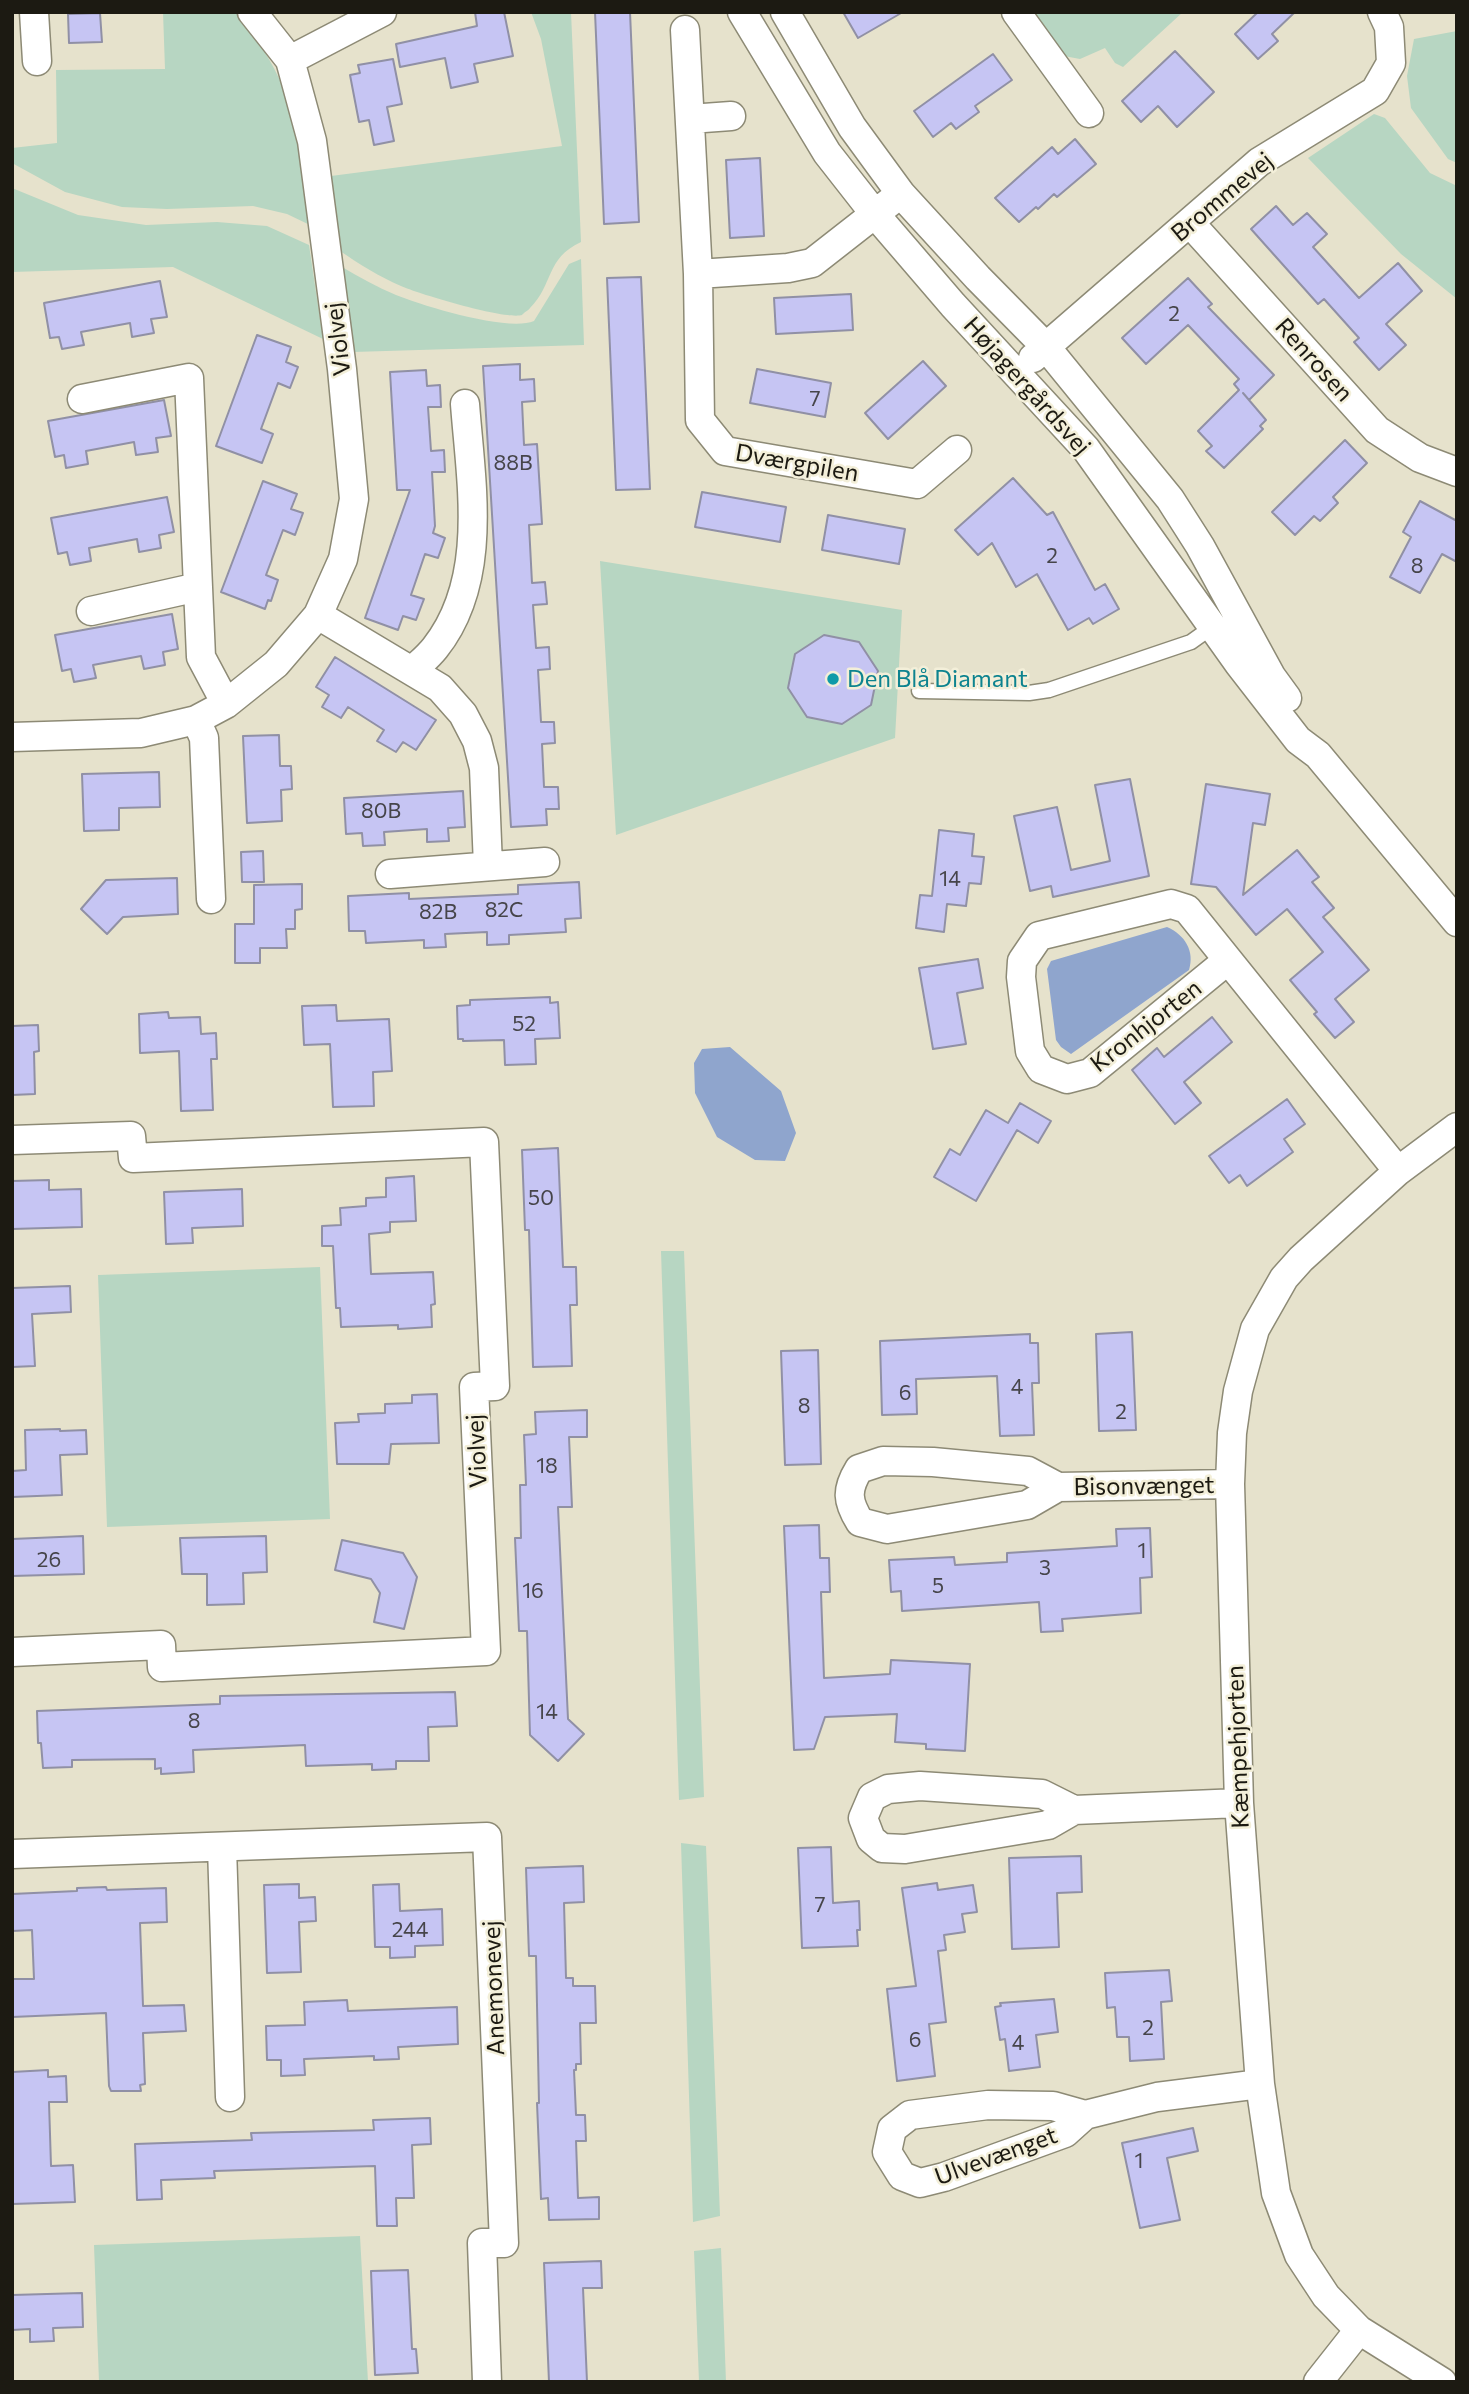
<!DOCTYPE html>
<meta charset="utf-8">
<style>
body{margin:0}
#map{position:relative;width:1469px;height:2394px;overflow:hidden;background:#e6e2cc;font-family:Commissioner,sans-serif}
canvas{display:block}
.frame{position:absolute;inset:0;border:14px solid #1c1a12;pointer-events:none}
</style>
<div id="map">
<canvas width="1469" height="2394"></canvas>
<div class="frame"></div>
</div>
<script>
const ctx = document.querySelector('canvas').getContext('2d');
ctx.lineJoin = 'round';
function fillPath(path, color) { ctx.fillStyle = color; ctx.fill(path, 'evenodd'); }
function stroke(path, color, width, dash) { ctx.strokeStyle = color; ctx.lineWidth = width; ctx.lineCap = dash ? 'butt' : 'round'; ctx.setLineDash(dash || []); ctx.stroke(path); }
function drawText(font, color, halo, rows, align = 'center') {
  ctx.font = font + ' Commissioner,sans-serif'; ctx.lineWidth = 5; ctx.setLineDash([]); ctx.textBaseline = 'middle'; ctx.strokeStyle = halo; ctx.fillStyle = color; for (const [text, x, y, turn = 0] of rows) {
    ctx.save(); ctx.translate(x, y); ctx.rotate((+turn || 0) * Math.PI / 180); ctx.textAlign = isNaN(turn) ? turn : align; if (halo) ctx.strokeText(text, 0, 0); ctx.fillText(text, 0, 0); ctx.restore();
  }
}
fillPath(new Path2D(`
 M163,12H237C270,54 293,98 303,151C308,175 309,201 312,226L287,214L253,206L167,209L122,207L65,192L12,163V148L57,143L56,70L165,69Z
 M531,12H571L581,242C545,259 554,284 530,308C530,309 522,314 522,315C505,320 419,294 401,286C380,277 359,264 340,251L331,176L562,146L541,39Z
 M1031,12H1183L1123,67L1115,63L1105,48L1080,59L1064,56Z
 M1457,31V163L1448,159L1411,108L1407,76L1414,39Z
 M1374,114L1385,118L1430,173L1457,186V299L1401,254L1308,158Z
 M12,188L78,215L146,225L217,222L267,226L309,245L323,339L173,267L12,272Z
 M581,259L584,345L353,352L342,267C359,277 377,287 396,295C423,306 508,332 534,321L569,264Z
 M600,561L902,610L895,738L616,835Z
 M661,1251H684L704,1797L679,1800Z
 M320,1267L330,1519L107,1527L98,1275Z
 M681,1843L706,1846L720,2216L693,2222Z
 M360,2236L368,2382H99L94,2245Z
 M721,2248L726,2382H699L694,2251Z`), '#b7d6c2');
fillPath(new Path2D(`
 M1167,927C1185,935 1195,951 1189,970L1071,1054L1061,1047L1056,1040L1047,969L1051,961Z
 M730,1047L781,1091L796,1133L785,1161L755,1160L717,1137L695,1093L694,1063L702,1049Z`), '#8fa5cd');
const building = new Path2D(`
 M475,12H504L513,56L474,64L478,82L451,88L445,58L400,67L396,44L477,26Z
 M595,12H630L639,222L604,224Z
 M843,12H903L858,38Z
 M1258,12H1295L1272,34L1278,41L1258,59L1235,34Z
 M100,13L102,42L69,43L68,14Z
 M1175,51L1214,92L1177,127L1158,106L1141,122L1122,101Z
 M993,54L1012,80L975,106L979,112L956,129L951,123L933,137L914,111Z
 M393,59L402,104L387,107L394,141L374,145L369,120L359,122L350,75L360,73L358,65Z
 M1075,139L1096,164L1057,197L1054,194L1038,209L1036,207L1019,222L995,198L1052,147L1058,154Z
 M760,158L764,236L730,238L726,160Z
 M1276,206L1293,225L1307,213L1327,234L1313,247L1359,298L1398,263L1422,291L1386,324L1406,345L1379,370L1354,342L1359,338L1324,299L1318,304L1251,229Z
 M641,277L650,489L616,490L607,278Z
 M1188,278L1212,304L1208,307L1274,375L1249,400L1243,393L1266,420L1260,426L1263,429L1224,468L1206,451L1212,446L1198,431L1239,390L1234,384L1239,379L1188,325L1146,364L1122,338Z
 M160,281L167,317L151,319L154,333L132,337L130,323L81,332L84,345L62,349L59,337L50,338L44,303Z
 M851,294L853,330L776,334L774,298Z
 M257,335L291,347L286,362L298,367L290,388L278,383L261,429L273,434L262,463L216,446Z
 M923,361L946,386L888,439L865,413Z
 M520,364V380L534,379L535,401L522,402L524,445L537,444L542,524L529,525L532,583L545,582L547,604L533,605L536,648L549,647L550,669L538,670L541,722H554L555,743L542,744L544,787H558L559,809H546L547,825L511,827L483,366Z
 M757,369L831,383L825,417L750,403Z
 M426,370L427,386L440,385L441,407H428L431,451L444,450L445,472H432L435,526L433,533L445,538L438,558L425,554L411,595L424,599L416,620L403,616L398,630L365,618L410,490H397L390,372Z
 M164,400L171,436L156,438L158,452L136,455L134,442L86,451L88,464L66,468L64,455L55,457L48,421Z
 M1345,440L1367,463L1333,497L1338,503L1320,521L1314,516L1295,535L1272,512Z
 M1013,478L1047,515L1053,512L1095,590L1105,584L1119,609L1093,624L1089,618L1068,630L1037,574L1016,587L992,543L978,555L955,530Z
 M263,481L297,494L291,509L303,513L295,535L283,530L266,575L278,580L271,601L268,600L265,609L221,592Z
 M702,492L786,507L780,542L695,527Z
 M167,497L174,532L159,535L161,548L139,552L137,539L89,548L91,561L70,565L67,552L58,554L51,518Z
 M1420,501L1457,521V562L1442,554L1420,593L1390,577L1411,537L1403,532Z
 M828,515L905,529L899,564L822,550Z
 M172,614L178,649L163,652L165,665L144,669L141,656L93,665L96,678L74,682L71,669L62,671L55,635Z
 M824,635L859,642L878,671L871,705L842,724L807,717L788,688L795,654Z
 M335,657L436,720L416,750L403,742L396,752L377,741L384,730L348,707L341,718L322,707L329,695L316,687Z
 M279,735L280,766H291L292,789L281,790L282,821L247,823L243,736Z
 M159,772L160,807L119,808V830L84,831L82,774Z
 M1130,779L1149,876L1053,897L1051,886L1030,891L1014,816L1057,807L1071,870L1110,861L1095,785Z
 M1206,784L1270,794L1265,825L1253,823L1243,895L1297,850L1319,877L1312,882L1334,908L1323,917L1369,970L1335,999L1354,1022L1335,1038L1314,1014L1317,1012L1290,980L1323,952L1287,909L1256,935L1216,887L1191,884Z
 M463,791L465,827L448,828L449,841L427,842V829L384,832L385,845L363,846L362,833L346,834L344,798Z
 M939,830L974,834L972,856L984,857L981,884L969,883L966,906L947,904L944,932L916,928L920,895L932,896Z
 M263,851L264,882H242L241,852Z
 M177,878L178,914L123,917L107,934L81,909L106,880Z
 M579,882L581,918L565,919L566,932L509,935V944L487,945V932L445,934L446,947L424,948V940L366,943L365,931H349L348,896L409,893V899L518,894V885Z
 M302,884V909L295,910V929H286L287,948H260V963H235V924H254V885Z
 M978,959L983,988L957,993L966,1044L933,1049L919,968Z
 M550,997V1003L558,1002L560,1038L535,1039L536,1064L505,1065L504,1040L463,1041V1039H458L457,1006L470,1005V1000Z
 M336,1005L337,1021L389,1019L392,1071L373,1072L374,1106L333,1107L330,1044L304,1045L302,1006Z
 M168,1012L169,1018L200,1017L201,1034L216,1033L217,1059H211L213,1110L181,1111L179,1051L140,1053L139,1014Z
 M1212,1017L1232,1042L1184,1082L1201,1103L1175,1124L1132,1070L1157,1048L1164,1057Z
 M38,1025L39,1051L34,1052L35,1094L12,1095V1026Z
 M1287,1099L1305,1124L1284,1139L1293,1152L1247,1186L1240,1175L1229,1183L1209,1156Z
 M1020,1103L1051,1121L1038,1143L1017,1130L976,1201L934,1177L950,1149L960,1155L986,1110L1008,1123Z
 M558,1148L563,1267H576L577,1305H570L572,1366L533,1367L529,1230H525L522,1150Z
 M414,1176L416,1221L390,1222V1232L369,1234L371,1274L433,1272L435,1304L431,1305L432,1327L398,1329V1325L341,1327L340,1308H336L333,1246H322V1226L341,1225L340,1208L366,1206V1198L386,1197V1178Z
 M49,1180V1190L81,1189L82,1227L12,1229V1181Z
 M242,1189L243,1226L192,1228L193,1243L166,1244L164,1192Z
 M70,1286L71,1312L32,1314L35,1366L12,1367V1288Z
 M1132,1332L1136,1430L1099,1431L1096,1334Z
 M1030,1334V1343H1038L1039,1383H1032L1034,1435L1000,1436L997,1376L916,1379L917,1414L882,1415L880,1341Z
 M818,1350L821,1464L785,1465L781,1351Z
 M437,1394L439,1443L391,1444L389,1464H337L335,1423L359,1422L358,1414L385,1413V1404L412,1403V1395Z
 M587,1410V1437H569L572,1507H558L568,1719L584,1734L558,1761L530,1735L527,1631H519L515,1538H521L520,1485H526L524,1435L536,1434L535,1412Z
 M60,1429V1431L86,1430L87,1454L60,1455L62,1495L12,1497V1471L26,1470L25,1430Z
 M819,1525L820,1558H829L830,1592H821L824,1678L890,1674L891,1660L970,1664L965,1751L926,1749V1744L895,1742L897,1714L825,1717L814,1749L794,1750L784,1526Z
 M1150,1528L1152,1577L1140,1578L1141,1613L1062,1619L1063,1631L1041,1632L1039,1602L902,1611L901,1591L891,1592L889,1560L954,1557L955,1565L1007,1562V1553L1117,1546L1116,1529Z
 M83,1536L84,1574L12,1576V1539Z
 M266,1536L267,1572L243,1573L244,1604L207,1605V1574H182L180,1538Z
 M342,1540L403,1553L417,1577L404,1629L374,1622L380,1593L371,1579L335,1570Z
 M455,1692L457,1726L428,1727L429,1761H396V1769L372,1770V1764L306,1766L305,1745L193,1750L194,1772L161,1774V1768L155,1769V1759L72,1760V1767L43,1768L41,1743H38L37,1711L220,1704V1696Z
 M831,1847L833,1903L859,1901L860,1930H857L858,1946L802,1948L798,1848Z
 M1081,1856L1082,1892L1057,1893L1059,1947L1012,1949L1009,1858Z
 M583,1866L584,1902L564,1903L566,1978H573V1986H595L596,2023H580L581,2064H576V2070H574L576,2115H585L586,2141H576L578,2198L599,2197V2219L549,2220L548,2198L541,2199L537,2103H539L536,1956H529L526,1868Z
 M937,1883L938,1890L973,1885L977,1912L962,1914L965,1932L944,1935L946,1950L938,1951L946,2022L929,2024L935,2076L897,2081L887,1989L916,1986L902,1888Z
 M299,1884V1898L315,1897L316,1921L299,1922L301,1972L267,1973L264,1885Z
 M399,1884L400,1911L442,1909L443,1945L415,1946V1957L390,1958V1947H375L373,1885Z
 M106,1887L107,1890L166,1888L167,1922L140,1923L143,2006L184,2005L186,2031L143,2033L145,2084L140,2085L141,2091H111L109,2086L106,2013L12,2017V1979H34L32,1930L12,1931V1894L77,1891V1888Z
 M1169,1970L1172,2001L1161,2002L1164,2059L1130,2061L1129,2037H1117L1115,2007L1107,2008L1105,1973Z
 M1054,1999L1058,2032L1036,2035L1040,2067L1009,2071L1005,2039L1000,2040L995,2007L1001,2006L1000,2003Z
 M347,2000L348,2011L457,2007L458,2044L398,2047L399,2059L374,2060V2056L304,2059L305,2075L281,2076V2060H267L266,2026L305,2025L304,2002Z
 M48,2070V2077L66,2076L67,2102H49L51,2166L73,2165L75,2202L12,2204V2072Z
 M430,2118L431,2144L412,2145L414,2198H396L397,2226H377L375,2166L214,2171L215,2178L161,2180L162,2199L137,2200L135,2144L252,2140L251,2133L374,2130L373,2120Z
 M1193,2128L1198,2151L1167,2158L1180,2220L1140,2228L1122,2143Z
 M601,2261L602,2288H583L587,2382H549L544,2263Z
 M408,2270L412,2349H416L418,2373L375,2375L371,2271Z
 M82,2293L83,2327L53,2328L54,2341L30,2342V2329L12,2330V2295Z`);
fillPath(building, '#c6c5f3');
stroke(building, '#9090a5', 2);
const service = new Path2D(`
 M919,691L1029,693L1049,690L1191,642L1212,627`);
const minor = new Path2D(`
 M34,12L37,61
 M742,12L827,153L874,213L953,305L1086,449L1239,664L1298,740L1318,755L1457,922
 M785,12L852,127L901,194L978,278L1046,347L1170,499L1200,546L1271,676L1287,698
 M1016,12L1089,113
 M685,30L698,274L700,420L725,451L917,484L957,450
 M290,60L382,12
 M690,119L731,116
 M1190,223L1377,430L1420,458L1457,472
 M698,274L788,268L812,263L890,202
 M1033,358L1259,162L1375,91L1391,63L1389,27L1382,12
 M82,399L189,378L201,657L226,704
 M91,611L198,587
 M318,615L440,688L463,714L477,741L484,768L488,866
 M412,671C419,664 428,657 435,648C489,580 471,484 465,404
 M196,720L204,738L211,899
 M12,737L141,733L196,720L226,704L276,664L318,615L343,559L354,499L342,369L312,141L290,60L252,12
 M390,874L545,862
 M1228,960L1090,1073L1067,1079L1041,1069L1030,1051L1021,977L1022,961L1039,936L1171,904L1187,909L1381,1150L1398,1171
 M12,1140L131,1136L133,1158L484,1142L495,1386L474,1387L486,1651L162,1667L161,1645L12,1652
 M1058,1487L1027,1505L887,1529L860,1522C847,1501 846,1490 859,1469L883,1461L933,1462L1028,1471L1058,1487L1230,1484
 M1074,1810L1048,1825L905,1849L882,1848L871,1839L863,1818L872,1797L888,1789L920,1786L1042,1794L1074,1810L1239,1803
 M222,1847L230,2097
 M12,1854L487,1837L504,2243H482L487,2382
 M1085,2115L1065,2133L944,2177L920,2183L902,2176L887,2152L892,2129L910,2115L988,2105L1053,2106L1085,2115L1157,2097L1260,2084
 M1318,2382L1359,2330
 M1442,2382L1359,2330L1326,2296L1299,2255L1276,2193L1260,2084L1239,1803L1230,1484L1232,1433L1238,1391L1255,1329L1284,1278L1301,1259L1398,1171L1457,1127`);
stroke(service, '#8d8a75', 17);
stroke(minor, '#8d8a75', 31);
stroke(service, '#fff', 14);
stroke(minor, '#fff', 28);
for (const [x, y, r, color] of [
 [833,679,7,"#0f9aa8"]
]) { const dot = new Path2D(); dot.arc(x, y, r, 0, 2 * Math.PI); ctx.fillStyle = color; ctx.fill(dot); stroke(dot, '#f3efd9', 2.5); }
drawText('21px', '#46454a', null, [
 ["2",1174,314],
 ["7",815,399],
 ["88B",513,463],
 ["2",1052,556],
 ["8",1417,566],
 ["80B",381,811],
 ["14",950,879],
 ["82C",504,910],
 ["82B",438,912],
 ["52",524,1024],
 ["50",541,1198],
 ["4",1017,1387],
 ["6",905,1393],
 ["8",804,1406],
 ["2",1121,1412],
 ["18",547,1466],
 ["1",1142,1551],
 ["26",49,1560],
 ["3",1045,1568],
 ["5",938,1586],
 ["16",533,1591],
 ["14",547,1712],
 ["8",194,1721],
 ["7",820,1905],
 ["244",410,1930],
 ["2",1148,2028],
 ["6",915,2040],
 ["4",1018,2043],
 ["1",1139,2161]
]);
drawText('24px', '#1c1a12', '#f3efd9', [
 ["Brommevej",1222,197,-40],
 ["Violvej",338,339,-97],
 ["Renrosen",1314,360,48],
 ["Højagergårdsvej",1027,386,48],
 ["Dværgpilen",797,463,10],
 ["Kronhjorten",1146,1026,-38],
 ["Violvej",477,1451,-93],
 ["Bisonvænget",1144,1486,-1],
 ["Kæmpehjorten",1238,1747,-92],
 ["Anemonevej",494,1988,-92],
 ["Ulvevænget",996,2156,-20]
]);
drawText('24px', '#0d838f', '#f3efd9', [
 ["Den Blå Diamant",847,679]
], 'left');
</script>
